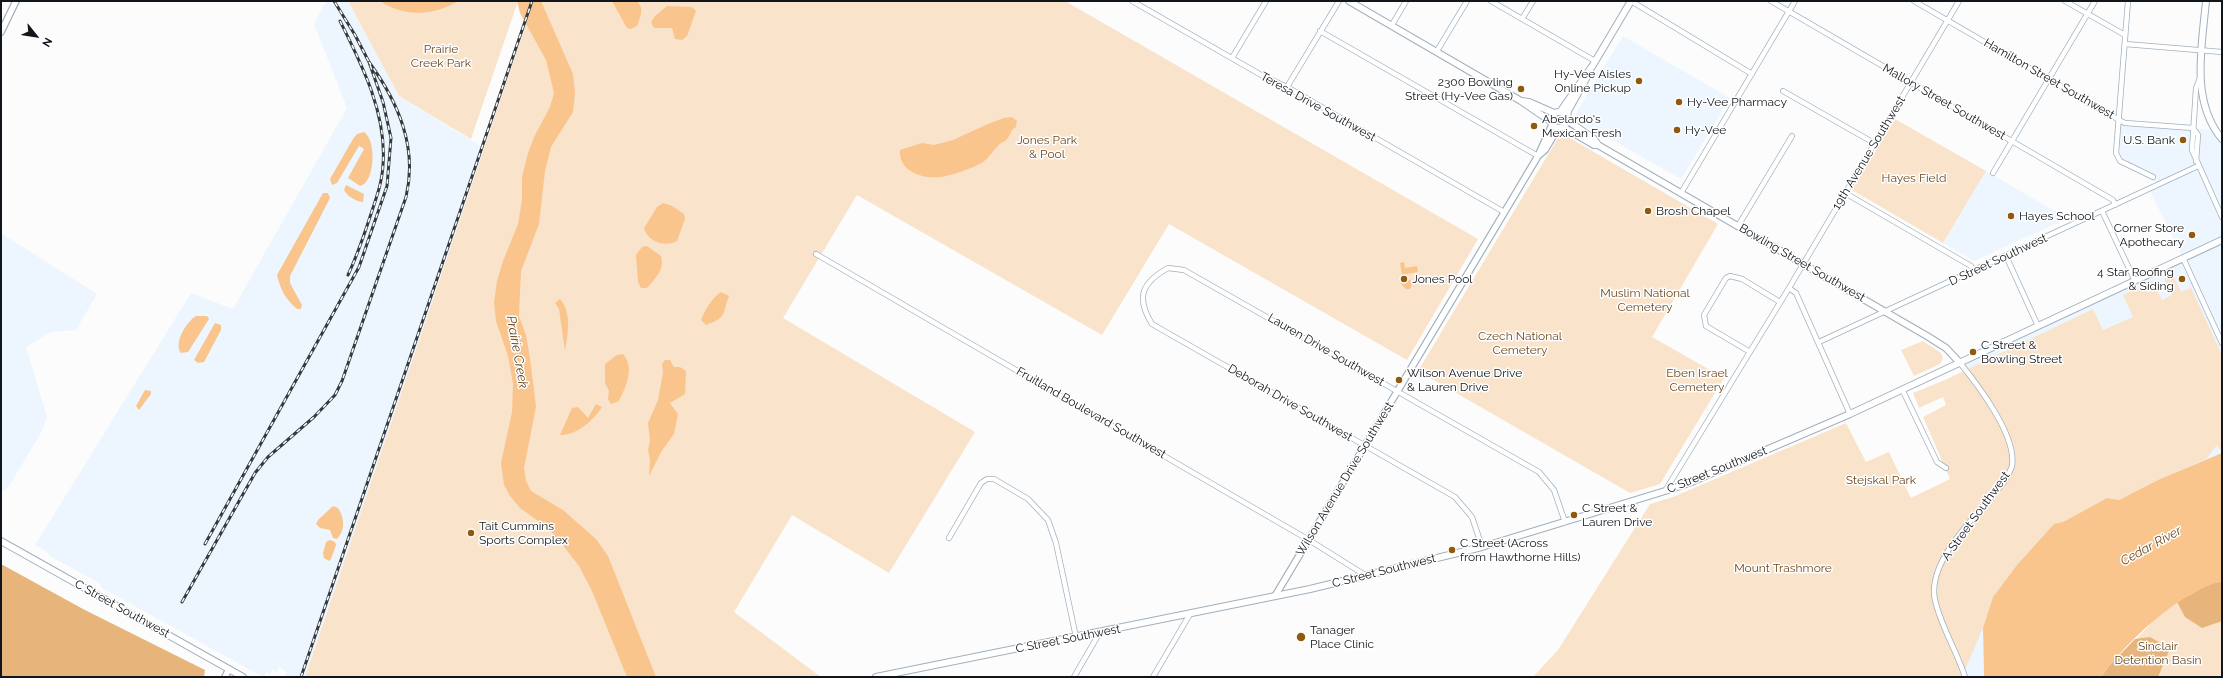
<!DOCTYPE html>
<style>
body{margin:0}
#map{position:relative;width:2223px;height:678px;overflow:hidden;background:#fcfcfc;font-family:Raleway,sans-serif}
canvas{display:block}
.frame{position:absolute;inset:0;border:2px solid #10161b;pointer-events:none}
.north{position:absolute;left:16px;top:16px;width:40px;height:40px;-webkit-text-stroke:3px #fff;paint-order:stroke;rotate:120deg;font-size:11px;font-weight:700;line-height:16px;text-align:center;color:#10161b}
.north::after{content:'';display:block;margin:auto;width:14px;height:18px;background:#10161b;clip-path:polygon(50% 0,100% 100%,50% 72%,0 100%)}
</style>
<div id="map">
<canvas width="2223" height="678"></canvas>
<div class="frame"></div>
<div class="north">N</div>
</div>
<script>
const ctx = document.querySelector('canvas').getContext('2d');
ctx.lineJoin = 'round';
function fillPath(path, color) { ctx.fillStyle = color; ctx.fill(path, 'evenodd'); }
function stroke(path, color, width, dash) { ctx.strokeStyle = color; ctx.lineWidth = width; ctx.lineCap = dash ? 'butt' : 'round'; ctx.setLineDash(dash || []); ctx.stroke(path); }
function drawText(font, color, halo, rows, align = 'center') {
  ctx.font = font + ' Raleway,sans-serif'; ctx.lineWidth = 3; ctx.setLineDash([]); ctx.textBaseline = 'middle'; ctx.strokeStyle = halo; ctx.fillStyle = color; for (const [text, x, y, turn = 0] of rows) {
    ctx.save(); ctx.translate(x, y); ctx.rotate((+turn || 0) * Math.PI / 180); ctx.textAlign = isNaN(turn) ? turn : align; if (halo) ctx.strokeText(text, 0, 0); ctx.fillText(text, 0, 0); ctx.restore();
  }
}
fillPath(new Path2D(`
 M326,1H348L399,96L484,148L305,677H284L287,672L279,667L277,673L273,670L270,674L267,672L263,677L102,588L99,583L50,556L47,552L35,545L191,293L233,309L347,108L314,24Z
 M1623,36L1730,98L1681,179L1573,118Z
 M2119,122L2216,130L2222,137V453L2160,479L1983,628L1984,677H1964L1936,562L2008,459L1960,363L2183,258L2149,189L2158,184L2117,158Z
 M1986,171L2060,214L2066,219L1974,261L1943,243Z
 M1,233L97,294L76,330L51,332L26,347L47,417L42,431L9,486L1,493Z`), '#edf6fe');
fillPath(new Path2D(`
 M348,1H518L471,139L399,96Z
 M534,1H1065L1478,239L1407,360L1169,224L1102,335L857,195L783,318L975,432L889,573L792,515L734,612L821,677H305Z
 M1895,119L1986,171L1943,243L1852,190Z
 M1561,133L1718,224L1652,337L1724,378L1660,484L1630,493L1418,371Z
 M2172,273L2181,292L2191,288L2222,355V449L2220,450L2217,445L2206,459L2160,479L2119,500L2107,498L2063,522L2054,524L2017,565L1993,597L1983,628L1962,677H1533L1558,650L1650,504L1673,497L1846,423L1866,462L1889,452L1911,498L1950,479L1923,417L1946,405L1943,397L1919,408L1913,393L1945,380L2093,309L2103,330L2133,317L2123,295L2152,281L2162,300L2172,295L2163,275Z
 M1923,341L1941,353L1943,358L1940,364L1914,376L1901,350Z
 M2222,581V677H2101L2158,616L2182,599Z`), '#fae3cb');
fillPath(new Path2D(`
 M1,564L83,609L205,670L204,677H1Z
 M2222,581V621L2202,628L2185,617L2177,602L2207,585Z
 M2150,637L2166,646L2169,651L2158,677H2101L2109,666L2135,639Z`), '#e7b47c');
fillPath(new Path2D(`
 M380,1H458C434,16 403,17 380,1Z
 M517,1H541L573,74L575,93L573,112L551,147L545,171L539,224L521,271L519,316L526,335L530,358L536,407L524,468L526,481L531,491L563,510L596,539L608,556L656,677H627L592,591L579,566L558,539L545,526L520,508L510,496L504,485L501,463L512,412L513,384L508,356L496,321L494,303L497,281L503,261L518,224L522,200V177L528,153L534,137L550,107L554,93L546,60L520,13Z
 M612,1H637C645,9 640,17 637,26L631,29L627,28Z
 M667,6L692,7L696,11L687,36L682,40L675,39L672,28H654L651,22L655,16Z
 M1012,117L1017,121L1016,127C1010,130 1011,135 1007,139C1006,141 1002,142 1000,144C994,149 989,158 983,162C974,168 950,176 940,177C922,179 898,171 900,150L903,149L922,143L934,145L953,140L988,124L1004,118Z
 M364,132C377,140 375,183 360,186L348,178L364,149L359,146L337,183L332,185L330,179L353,139L357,134Z
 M346,185L364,194L363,202C357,202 347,196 344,190Z
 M323,193H328L330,198L290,276V283L302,305L301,309H297C286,300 280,289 277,275Z
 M663,203L672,206L684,214L685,219L677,241C665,248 647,241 644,228L657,207Z
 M647,246L661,256C665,269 655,279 647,288H641L638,282L636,255L642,247Z
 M1404,262L1405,268L1417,266L1418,272L1406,274V277L1413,282L1410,289H1406L1401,284L1403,280L1400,263Z
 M721,292L729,296C722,314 728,317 706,325L701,320C705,310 712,298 721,292Z
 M560,299C572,313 568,334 565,351L559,309L555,303Z
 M196,316H207L209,319L188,352L181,353C173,343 187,321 196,316Z
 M215,323L221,325V330L204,362L198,363L194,360Z
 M623,354C635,367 626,387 619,401L611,404L608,399L609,391L605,383V364L617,355Z
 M665,360H670L674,367H680L686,371L685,394L670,403L678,414L674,434L661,452L649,476L650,460L648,450L650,440L648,423L658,400L663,373L662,364Z
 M145,390L151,391V394L139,410L136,406Z
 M596,404L602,407C594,420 576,436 560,435L572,408L578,407L588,418Z
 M2222,453V581C2179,592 2127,641 2101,677H1984L1983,628L1993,597L2017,565L2054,524L2063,522L2107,498L2119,500L2160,479Z
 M333,506L338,508C345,518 345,531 337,539L333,538L330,530L320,528L316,524L318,520Z
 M330,540L335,542L336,545L331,559L329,561L324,558L323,553L326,542Z`), '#f9c58d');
const minor = new Path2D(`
 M1132,1L1263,76L1287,87L1504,212
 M1491,1L1595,61
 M1631,1L1752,74
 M1771,1L2113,200L2115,205
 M1914,1L2119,120L2125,123L2193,128L2198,135L2196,161
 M2065,1L2125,35
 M2128,1L2116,153L2120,161L2153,177
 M1522,19L1533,1
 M1392,25L1406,1
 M1320,31L1538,156
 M2125,44L2222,52
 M1437,51L1467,1
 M1232,58L1266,1
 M2200,78L2196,88L2192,150L2222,217
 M1287,87L1339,1
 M1783,91L1874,143
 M1993,173L2095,1
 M1681,193L1795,1
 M1845,193L1971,266L1974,271
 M2102,211L2135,281
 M1738,226L1792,136
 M816,254L1309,540L1365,575
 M2006,256L2038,326
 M2183,258L2222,343
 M1789,288L1796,293L1850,414
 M1819,342L2198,166
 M1750,352L1706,326L1704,315L1726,278L1730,276L1742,279L1780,302
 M1960,363C1978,385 2017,436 2012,466C2010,472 2007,477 2004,482C1981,511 1926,560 1935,600C1941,627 1957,651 1965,677
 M1902,389L1937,462L1946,468
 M1665,491L1789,288L1959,1
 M949,538L981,483L987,479H994L1028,499L1048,520L1056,543L1076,637
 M1482,547L1472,517L1455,497L1152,324C1136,298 1141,283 1168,268L1184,270L1539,472L1554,490L1565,522
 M1074,677L1100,632
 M1153,677L1190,614`);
const tertiary = new Path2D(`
 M1,32L16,1
 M1538,156L1545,150L1558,128
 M1275,596L1538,156L1552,125
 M225,677L229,669`);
const secondary = new Path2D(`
 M1349,1L1521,101L1550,121
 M2206,1C2202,46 2190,101 2222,139
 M1521,101L1529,102L1554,113
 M1551 120a8 8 0 1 1 16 0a8 8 0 1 1-16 0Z
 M1560,112L1593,65L1631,1
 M1567,117L1568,111L1588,75
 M1567,120L1594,139L1598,145
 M1563,127L1594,145H1598L1927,336L1946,348L1960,363
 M1,541L243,677
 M876,677L1310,589L1482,547L1665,491L1689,483L1850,414L2222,240`);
stroke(minor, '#a0b0bd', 6);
stroke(tertiary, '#a0b0bd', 8);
stroke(secondary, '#a0b0bd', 8);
stroke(minor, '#fff', 4.5);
stroke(tertiary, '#fff', 5.5);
stroke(secondary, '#fff', 6);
const rail = new Path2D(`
 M340,21C362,65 387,114 383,165C382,185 374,204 368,223C362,241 356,258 348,275
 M205,544L359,267L387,186L391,138L383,102L369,62L355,35L334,1
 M182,602L255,473L268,457L314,417L335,395L342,381L406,197C418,147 398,102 369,62
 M301,677L532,1`);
stroke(rail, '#34393e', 3);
stroke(rail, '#fff', 1.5, [4.5]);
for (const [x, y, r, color] of [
 [1639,81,4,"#905a0e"],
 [1521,89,4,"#905a0e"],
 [1679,102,4,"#905a0e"],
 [1534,126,4,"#905a0e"],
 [1677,130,4,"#905a0e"],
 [2183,140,4,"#905a0e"],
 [1648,211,4,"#905a0e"],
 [2011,216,4,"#905a0e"],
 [2192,235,4,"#905a0e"],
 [1404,279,4,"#905a0e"],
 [2182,279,4,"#905a0e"],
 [1973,352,4,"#905a0e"],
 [1399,380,4,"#905a0e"],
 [1574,515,4,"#905a0e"],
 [471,533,4,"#905a0e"],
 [1452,550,4,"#905a0e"],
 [1301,637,5,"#905a0e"]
]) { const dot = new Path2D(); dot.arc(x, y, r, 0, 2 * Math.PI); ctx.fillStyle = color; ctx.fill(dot); stroke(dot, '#fff', 1.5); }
drawText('12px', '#6c4920', '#fff', [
 ["Prairie",441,49],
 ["Creek Park",441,63],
 ["Jones Park",1047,140],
 ["& Pool",1047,154],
 ["Hayes Field",1914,178],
 ["Muslim National",1645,293],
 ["Cemetery",1645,307],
 ["Czech National",1520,336],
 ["Cemetery",1520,350],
 ["Eben Israel",1697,373],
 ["Cemetery",1697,387],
 ["Stejskal Park",1881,480],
 ["Mount Trashmore",1783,568],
 ["Sinclair",2158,646],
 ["Detention Basin",2158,660]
]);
drawText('12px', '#10161b', '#fff', [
 ["Hy-Vee Aisles",1631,74,"right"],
 ["Online Pickup",1631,88,"right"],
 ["2300 Bowling",1513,82,"right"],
 ["Street (Hy-Vee Gas)",1513,96,"right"],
 ["Hy-Vee Pharmacy",1687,102],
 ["Abelardo's",1542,119],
 ["Mexican Fresh",1542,133],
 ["Hy-Vee",1685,130],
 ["U.S. Bank",2175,140,"right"],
 ["Brosh Chapel",1656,211],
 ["Hayes School",2019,216],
 ["Corner Store",2184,228,"right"],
 ["Apothecary",2184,242,"right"],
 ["4 Star Roofing",2174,272,"right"],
 ["& Siding",2174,286,"right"],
 ["Jones Pool",1412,279],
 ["C Street &",1981,345],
 ["Bowling Street",1981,359],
 ["Wilson Avenue Drive",1407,373],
 ["& Lauren Drive",1407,387],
 ["C Street &",1582,508],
 ["Lauren Drive",1582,522],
 ["Tait Cummins",479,526],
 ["Sports Complex",479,540],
 ["C Street (Across",1460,543],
 ["from Hawthorne Hills)",1460,557],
 ["Tanager",1310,630],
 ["Place Clinic",1310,644]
], 'left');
drawText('12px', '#10161b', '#fff', [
 ["Hamilton Street Southwest",2049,79,30],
 ["Mallory Street Southwest",1944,102,30],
 ["Teresa Drive Southwest",1318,107,29],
 ["19th Avenue Southwest",1869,153,-59],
 ["D Street Southwest",1998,260,-25],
 ["Bowling Street Southwest",1802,263,30],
 ["Lauren Drive Southwest",1326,350,30],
 ["Deborah Drive Southwest",1290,403,30],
 ["Fruitland Boulevard Southwest",1091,413,30],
 ["C Street Southwest",1717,470,-22],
 ["Wilson Avenue Drive Southwest",1345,479,-59],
 ["A Street Southwest",1976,516,-54],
 ["C Street Southwest",1384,571,-14],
 ["C Street Southwest",122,609,29],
 ["C Street Southwest",1068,639,-11]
]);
drawText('italic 13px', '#6b481e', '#fff', [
 ["Prairie Creek",517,352,80],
 ["Cedar River",2151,546,-29]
]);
</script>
